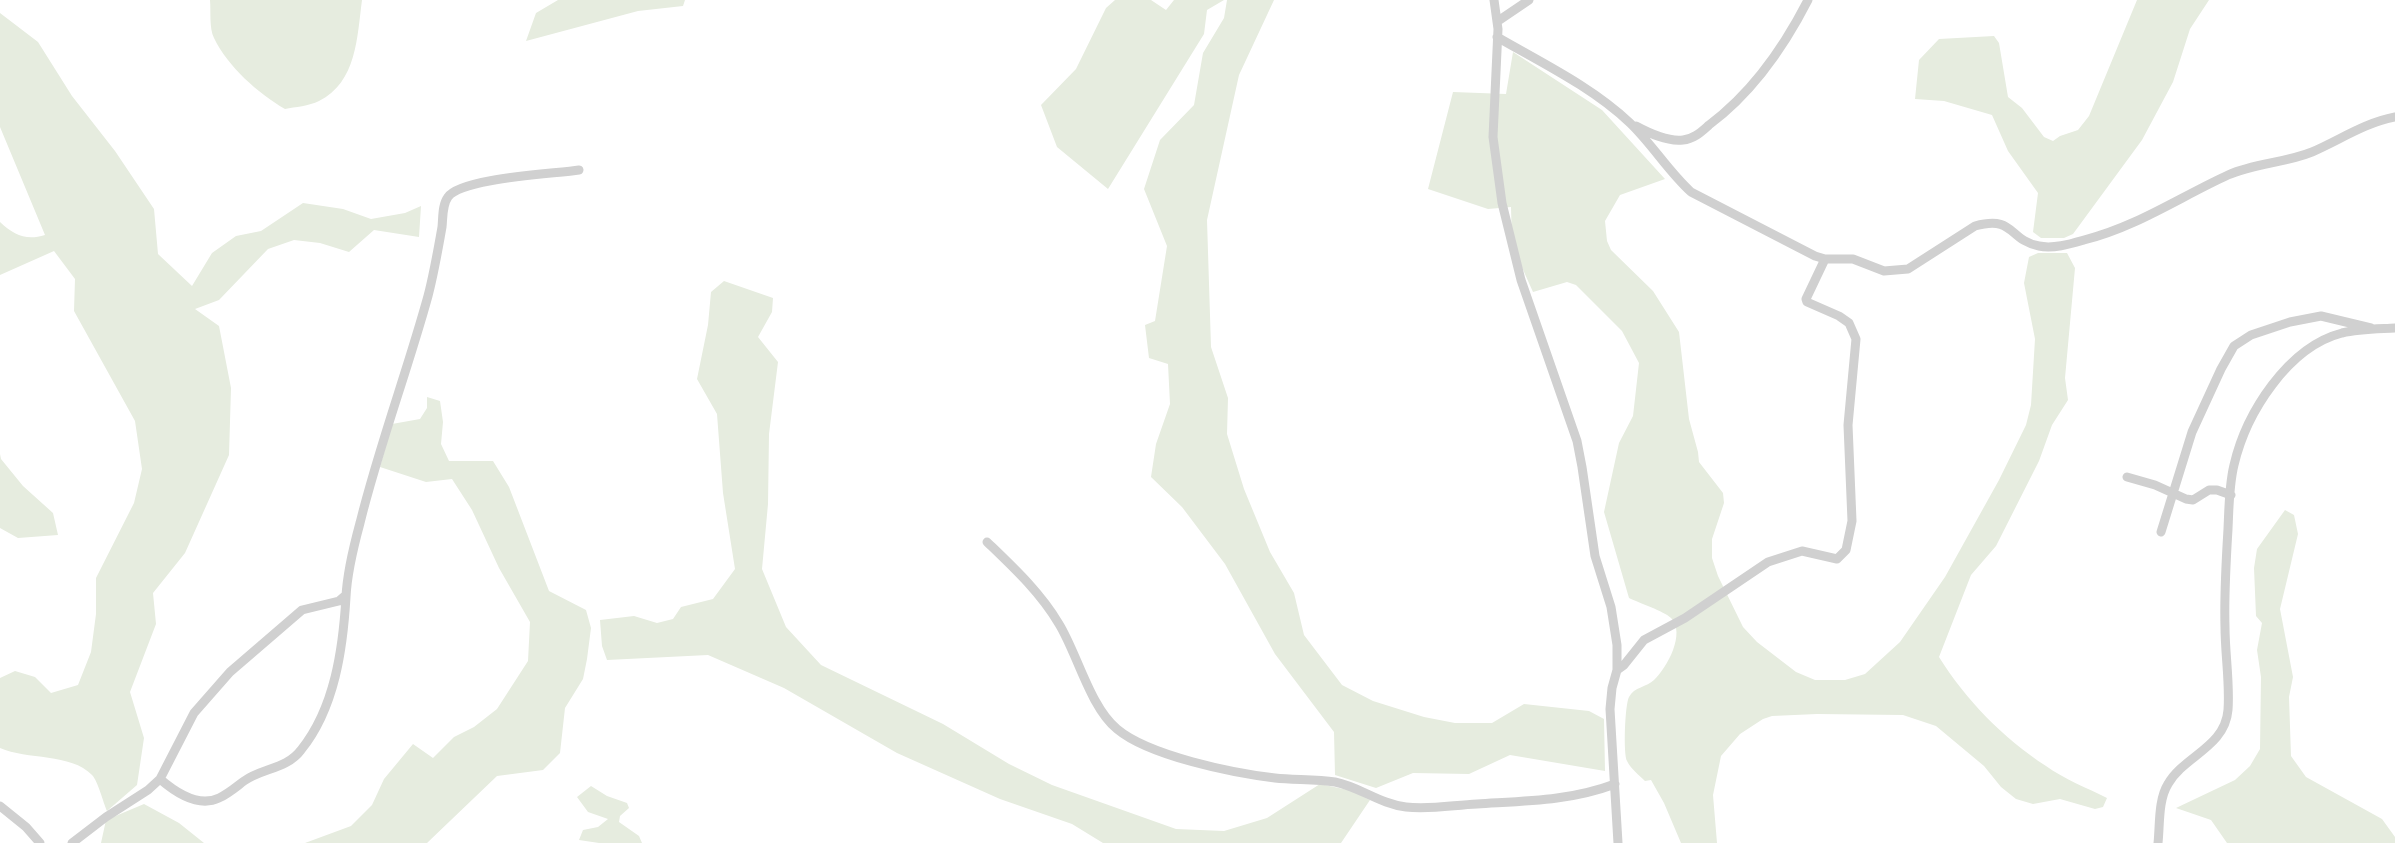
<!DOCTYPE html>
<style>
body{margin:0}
canvas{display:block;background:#fff}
</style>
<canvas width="2395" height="843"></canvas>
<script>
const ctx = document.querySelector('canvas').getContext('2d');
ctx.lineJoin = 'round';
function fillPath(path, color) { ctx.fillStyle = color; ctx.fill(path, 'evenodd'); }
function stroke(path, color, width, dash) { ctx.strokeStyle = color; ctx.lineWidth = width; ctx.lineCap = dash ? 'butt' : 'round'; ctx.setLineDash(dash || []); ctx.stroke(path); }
fillPath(new Path2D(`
 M210,0H362C357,37 357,82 319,101C309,106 295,107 285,109C258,93 228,67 214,38C209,28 211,11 210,0Z
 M558,0H685L683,6L638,11L526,41L536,13Z
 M1115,0H1151L1166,10L1174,0H1224L1207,10L1204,34L1108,189L1057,147L1041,105L1076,69L1106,8Z
 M1227,0H1274L1239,75L1207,220L1211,347L1228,398L1227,434L1244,489L1270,552L1294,593L1304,635L1342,685L1373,701L1424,717L1455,723H1492L1524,704L1589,711L1604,719L1605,771L1510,755L1469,774L1413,773L1376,788L1335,775L1334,732L1275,654L1225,564L1182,507L1151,477L1156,444L1170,404L1168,364L1149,358L1145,325L1155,321L1167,246L1144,189L1160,140L1194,105L1203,53L1224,18Z
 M2137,0H2209L2190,29L2173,82L2142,140L2073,234L2064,238H2041L2033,232L2038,193L2008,151L1992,115L1944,101L1915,99L1919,60L1939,39L1994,36L1999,43L2008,97L2022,108L2044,137L2053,141L2060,136L2078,130L2089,116Z
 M0,13L38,42L72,96L115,151L154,209L158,254L192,286L212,253L236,236L261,231L303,203L343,209L371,219L405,213L421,206L419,237L374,230L349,252L320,243L294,240L268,249L219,300L195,309L219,326L231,388L229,455L185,553L153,593L156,624L130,692L144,738L137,785L107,811C103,802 98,781 92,775C71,753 27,760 0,748V678L15,671L35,677L51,693L78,685L91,652L96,614V578L134,503L142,469L135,421L74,311L75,279L54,251L0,275V222C14,235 26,241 45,235L0,127Z
 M1513,52L1602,110L1665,179L1620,195L1605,221L1607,241L1611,250L1653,291L1679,332L1689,419L1698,452L1699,462L1723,493L1724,503L1712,539V558L1718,576L1743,627L1757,642L1796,672L1815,680H1845L1865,674L1900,642L1945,577L1999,480L2026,425L2031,405L2035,339L2024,283L2029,257L2038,253H2067L2075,268L2065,378L2068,400L2052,425L2039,461L1996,546L1971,575L1939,657C1966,700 2003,738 2046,766C2064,779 2087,788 2107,798L2103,807L2095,809L2060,799L2033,804L2016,799L2001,787L1984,766L1936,726L1903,715L1817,714L1772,716L1763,719L1740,734L1721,756L1713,795L1717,843H1681L1664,803L1651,780L1645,781C1639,775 1631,769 1627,761C1623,754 1625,704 1629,697C1634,687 1647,687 1654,680C1667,668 1686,633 1671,618C1664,611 1639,603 1629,598L1604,512L1619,443L1633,416L1639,363L1622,331L1576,285L1567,282L1533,292L1512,245L1511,207L1488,209L1428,189L1453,92L1506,94Z
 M724,281L773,298L772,312L758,337L778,362L769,434L768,504L762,569L786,627L821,665L943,724L1009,764L1052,785L1176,829L1224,831L1267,818L1320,784L1353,791L1370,800L1341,843H1103L1072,824L1000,799L897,753L784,688L708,655L607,660L602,646L600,620L634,616L657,623L673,619L681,607L713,599L735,569L723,493L717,414L697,379L708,325L711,292Z
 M427,397L440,401L443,422L441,444L449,461H493L509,487L549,591L586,610L591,628L587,659L583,679L565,708L560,753L543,770L497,776L427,843H305L351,826L372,805L384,779L413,744L433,758L454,737L474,727L497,709L528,661L530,622L499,568L472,510L452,479L426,482L380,467L392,424L420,419L427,408Z
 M0,454L1,459L23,486L53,513L58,535L18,538L0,528Z
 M2285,510L2294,515L2298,534L2280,609L2293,677L2289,697L2291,756L2306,777L2382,819L2395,837V843H2227L2211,820L2176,808L2235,780L2250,766L2260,749L2261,677L2257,650L2262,623L2256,616L2254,568L2257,549Z
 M591,786L607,796L627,803L629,808L620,816L619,822L639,836L642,843H599L579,840L583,830L598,827L608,819L588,812L577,797Z
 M144,804L179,823L204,843H101L106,820Z`), '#e6ecdf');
stroke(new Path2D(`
 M1494,0L1498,29L1493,137L1502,203L1521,280L1577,441L1582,467L1595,556L1611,607L1617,645V670L1612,688L1610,709L1618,843
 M1498,21L1529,0
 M1497,37C1542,63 1592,87 1630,123C1652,144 1668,171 1691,192L1815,256L1825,259H1853L1884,271L1908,269L1975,226C2015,215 2008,240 2039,246C2053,249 2070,244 2084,240C2136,227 2180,197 2228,175C2255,163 2285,163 2312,152C2340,140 2364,123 2395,117
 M1636,126C1649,133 1667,142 1683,140C1694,139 1701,132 1709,125C1752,93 1784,47 1808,0
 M2127,477L2155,485L2186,499L2193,500L2209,490H2217L2231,495
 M2161,532L2192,432L2221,369L2234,346L2251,335L2290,322L2321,316L2371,328
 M987,542C1013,567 1040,592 1059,624C1077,653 1090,707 1117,729C1149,756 1233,773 1275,778C1294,780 1316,779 1335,782C1360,787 1380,804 1406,807C1429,810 1454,805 1477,804C1525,801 1570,801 1615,784
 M1617,670L1624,665L1644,640L1685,618L1768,562L1802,551L1837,559L1846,550L1852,521L1848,425L1856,339L1849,323L1839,316L1807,302L1806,299L1825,259
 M160,779C175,792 198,808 219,798C228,794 236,787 244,781C262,768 287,769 301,750C335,708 343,648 346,597C347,574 354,545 360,523C379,446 407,372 428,296C434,273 438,250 442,227C443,218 442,205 448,197C461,178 553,174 579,170
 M0,806L26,827L40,843
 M72,843L106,817L148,790L160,779L194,713L230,672L302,610L339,601L346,595
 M2158,843C2160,825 2158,800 2168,784C2184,756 2225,747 2228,710C2230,683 2225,654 2225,627C2224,594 2226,562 2228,529C2229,508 2229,485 2234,465C2246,413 2288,347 2342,333C2359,329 2378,329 2395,328`), '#d0d0d0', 9);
</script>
